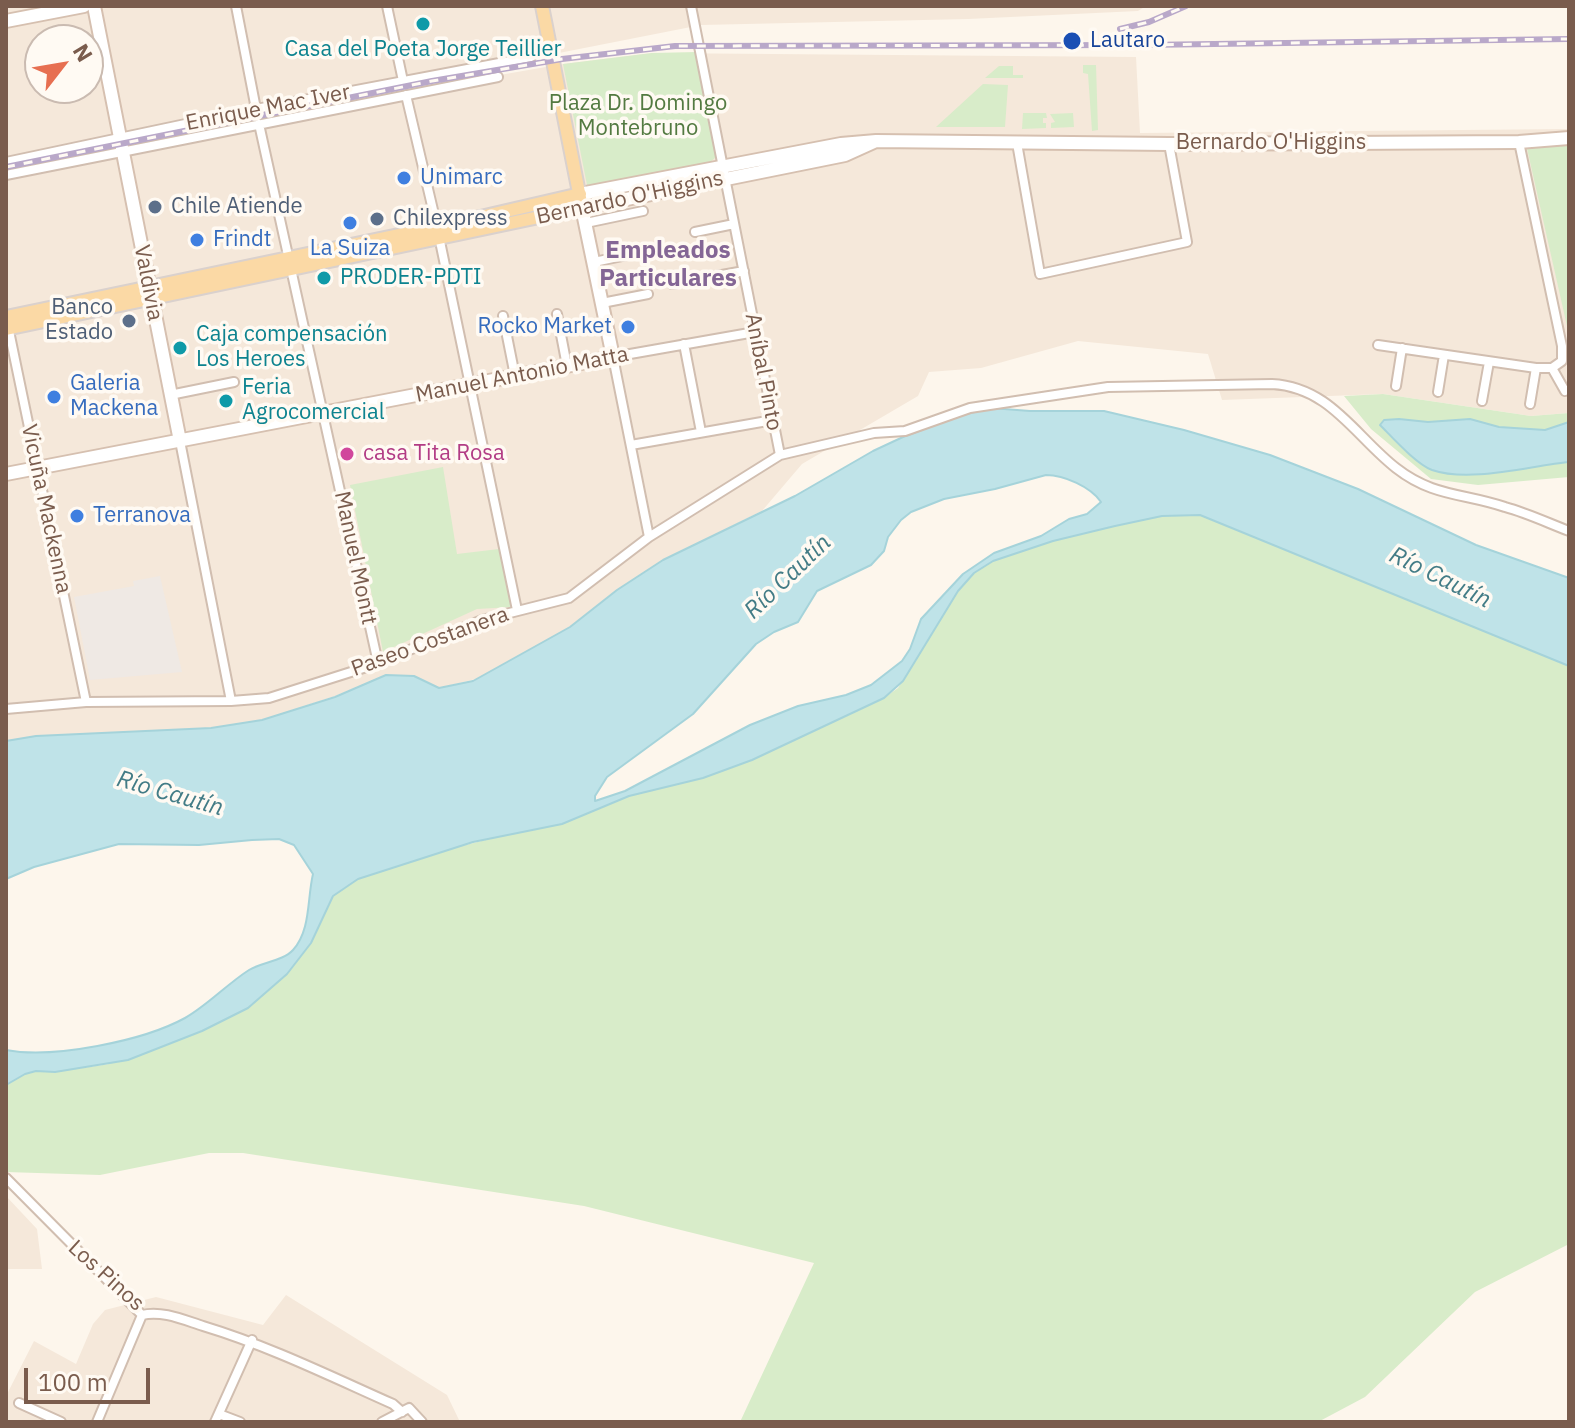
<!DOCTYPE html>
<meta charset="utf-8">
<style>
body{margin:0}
#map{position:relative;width:1575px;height:1428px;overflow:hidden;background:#fdf6ec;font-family:"IBM Plex Sans",sans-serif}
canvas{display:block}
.frame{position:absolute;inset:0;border:8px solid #7a5c4d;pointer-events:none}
.north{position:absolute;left:24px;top:24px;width:80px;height:80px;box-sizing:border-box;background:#fffaf3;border:2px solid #cabbb1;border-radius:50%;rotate:59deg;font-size:22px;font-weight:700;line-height:32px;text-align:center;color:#7a5c4d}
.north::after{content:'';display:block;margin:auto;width:28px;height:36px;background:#e76f51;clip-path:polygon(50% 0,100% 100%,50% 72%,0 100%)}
.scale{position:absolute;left:24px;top:1368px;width:126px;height:36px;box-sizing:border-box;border:4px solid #7a5c4d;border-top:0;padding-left:10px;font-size:24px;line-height:28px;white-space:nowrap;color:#7a5c4d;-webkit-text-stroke:6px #fffaf3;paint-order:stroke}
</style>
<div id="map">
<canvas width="1575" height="1428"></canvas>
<div class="frame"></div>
<div class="north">N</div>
<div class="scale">100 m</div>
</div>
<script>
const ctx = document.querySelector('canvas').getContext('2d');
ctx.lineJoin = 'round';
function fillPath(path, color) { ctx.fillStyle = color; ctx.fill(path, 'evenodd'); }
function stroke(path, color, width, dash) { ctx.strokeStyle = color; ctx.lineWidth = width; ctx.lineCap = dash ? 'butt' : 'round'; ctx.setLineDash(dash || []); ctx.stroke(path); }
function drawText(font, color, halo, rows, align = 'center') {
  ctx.font = font + ' "IBM Plex Sans",sans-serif'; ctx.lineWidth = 7; ctx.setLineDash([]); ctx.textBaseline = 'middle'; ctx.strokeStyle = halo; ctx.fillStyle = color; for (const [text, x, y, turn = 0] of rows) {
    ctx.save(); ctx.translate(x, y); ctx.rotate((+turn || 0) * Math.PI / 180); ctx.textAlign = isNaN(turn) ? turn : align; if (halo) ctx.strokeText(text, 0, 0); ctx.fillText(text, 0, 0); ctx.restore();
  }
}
fillPath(new Path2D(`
 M6,6H1146L1138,11L968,19L701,25L6,162ZM40,40H88V88H40Z
 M652,53L1136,57L1140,133L1569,129V413L1531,416L1383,394L1222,400L1208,354L1078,341L981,368L929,372L918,396L802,464L762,511L663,560L617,590L570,627L484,677L439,688L414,676L386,675L335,696L262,720L211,728L36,736L6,741V171L402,92L563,64Z
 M6,1196L37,1229L42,1269H6Z
 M286,1295L447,1395L460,1422H6V1396L34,1341L76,1364L93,1324L105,1310L156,1297L263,1325Z`), '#f5e8da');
fillPath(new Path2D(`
 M160,576L182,672L90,680L74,597L134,586L133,581Z`), '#efe9e4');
fillPath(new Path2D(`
 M697,52L716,157L706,166L594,188L587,185L563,64L652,53Z
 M1083,65H1096L1098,130L1092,131L1088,74L1083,73Z
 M999,66H1013V75H1023V78H985Z
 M983,84L1008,85L1005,127H936Z
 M1023,113H1046L1047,118H1043V123H1046V128L1022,129Z
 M1073,113L1074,127L1051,128V123L1055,122L1050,114Z
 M1526,144H1569V335Z
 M1383,394L1531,416L1569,413V422L1545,430L1499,427L1470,419L1428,422L1399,419L1380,425C1392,438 1416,464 1432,470C1470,483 1529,466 1569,462V477L1478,485L1431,479L1371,429L1344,396Z
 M443,467L457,554L499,549L513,607L477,609L383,652L350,485Z
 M1200,515L1569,666V1244L1475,1292L1365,1397L1318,1422H740L814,1263L584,1206L243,1153H209L100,1175L6,1172V1085L25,1074L36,1071L55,1072L109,1064L291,969L311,943L333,896L358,879L434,853L584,815L629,796L703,778L752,760L884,698L898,688L958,591L974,573L993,561L1053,541L1115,526L1162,516Z`), '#d8ecc9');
const water = new Path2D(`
 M991,408L1030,411H1104L1184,430L1270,455L1358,489L1476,545L1569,578V666L1200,515L1162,516L1115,526L1053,541L993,561L974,573L958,591L903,681L884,698L752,760L703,778L629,796L562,824L473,842L358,879L333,896L311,943L287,974L248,1008L202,1031L128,1060L55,1072L36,1071L25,1074L6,1085V1050C53,1059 143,1041 185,1018C208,1005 227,984 249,970C262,962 283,961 293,950C311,930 307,899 313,874L294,845L279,839L252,840L199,845L119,844L34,867L6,879V741L36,736L211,728L262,720L335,697L386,675L414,676L439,688L473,681L570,627L617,590L663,560L795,496L873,451L903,437L958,416ZM1046,475C1064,475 1091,487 1101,502L1087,514L1069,519L1041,536L994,553L963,574L921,619L910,649L902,661L871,685L846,695L798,706L750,725L625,791L595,801V796L607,777L693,714L756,644L774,632L798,622L817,591L871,565L884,551L888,537L901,520L911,512L944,499L995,489Z
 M1399,419L1428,422L1470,419L1499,427L1545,430L1569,422V462C1529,466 1470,483 1432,470C1416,464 1392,437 1380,425L1384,420Z`);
fillPath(water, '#bfe3e8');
stroke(water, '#a5d3da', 2);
const street = new Path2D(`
 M236,6L256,109
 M387,6L403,81
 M691,6L780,455
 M406,95L437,227L517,610
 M259,124L378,663
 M1017,143L1040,274L1187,242L1169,144
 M6,162L256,109L531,57
 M6,175L498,77
 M586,223L643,211
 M695,232L734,224
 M594,262L637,253
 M672,284L744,271
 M602,303L648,294
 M557,314L567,366
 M503,316L515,376
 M8,326L86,702
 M684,344L701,432
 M1378,345L1536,368H1552L1562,361V346L1519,142
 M1552,368L1565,391
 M1396,386L1402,348
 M1438,392L1444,355
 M170,395L234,382
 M1482,401L1489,362
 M1530,404L1536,368
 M180,441L231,701
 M631,445L773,420
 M649,537L613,357L755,332
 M6,709L86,702L231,701L269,698L373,665L482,620L569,598L649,537L780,455L874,433L905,431L970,408L1108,387L1272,384C1330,387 1355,436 1396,468C1433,497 1464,493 1505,507C1527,513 1548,523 1569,531
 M6,1178L142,1315
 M142,1315C162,1310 184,1320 203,1326C269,1346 330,1376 393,1404L402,1412
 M19,1403L61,1422
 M219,1414L240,1422
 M97,1422L142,1315
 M215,1422L252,1340
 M382,1422L409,1408L422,1422`);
const secondary = new Path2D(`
 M94,6L180,441
 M6,21L84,6
 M580,194L841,144L876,141L1169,144L1519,142L1569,138
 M6,474L613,357L582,208L845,155L876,141`);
const primary = new Path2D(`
 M6,317L437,227L580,194
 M6,329L582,208L542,6`);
stroke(street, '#d1beb0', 12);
stroke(secondary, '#d6c0b0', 16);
stroke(primary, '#dad1cd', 16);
stroke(street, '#fff', 8);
stroke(secondary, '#fff', 12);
stroke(primary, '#fbd9a5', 12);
const rail = new Path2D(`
 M1120,29L1149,22L1186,6
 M6,167L432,81L562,59L675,46L1143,45L1569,39`);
stroke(rail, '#b9a8c9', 6);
stroke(rail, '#fffaf3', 3, [9]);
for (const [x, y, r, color] of [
 [423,24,8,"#0f9aa8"],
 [1072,41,10,"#1a4fb4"],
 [404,178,8,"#3f7fe0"],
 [155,207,8,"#5c6f8a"],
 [377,219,8,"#5c6f8a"],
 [350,223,8,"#3f7fe0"],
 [197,240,8,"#3f7fe0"],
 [324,278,8,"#0f9aa8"],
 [129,321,8,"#5c6f8a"],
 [628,327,8,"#3f7fe0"],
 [180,348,8,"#0f9aa8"],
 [54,397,8,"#3f7fe0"],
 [226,401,8,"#0f9aa8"],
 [347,454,8,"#d1479c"],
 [77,516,8,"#3f7fe0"]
]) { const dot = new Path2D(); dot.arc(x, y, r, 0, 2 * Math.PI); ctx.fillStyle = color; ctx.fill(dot); stroke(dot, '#fffaf3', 3); }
drawText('22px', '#164399', '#fffaf3', [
 ["Lautaro",1090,41]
], 'left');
drawText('22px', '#0d838f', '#fffaf3', [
 ["Casa del Poeta Jorge Teillier",423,50,"center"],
 ["PRODER-PDTI",340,278],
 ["Caja compensación",196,335],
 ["Los Heroes",196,360],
 ["Feria",242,388],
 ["Agrocomercial",242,413]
], 'left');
drawText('22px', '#537a41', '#fffaf3', [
 ["Plaza Dr. Domingo",638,104],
 ["Montebruno",638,129]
]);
drawText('22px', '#7a5c4d', '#fffaf3', [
 ["Enrique Mac Iver",268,108,-11],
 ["Bernardo O'Higgins",1271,143],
 ["Bernardo O'Higgins",630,198,-12],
 ["Valdivia",148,283,79],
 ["Aníbal Pinto",763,372,79],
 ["Manuel Antonio Matta",522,375,-11],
 ["Vicuña Mackenna",46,509,78],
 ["Manuel Montt",355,558,78],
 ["Paseo Costanera",430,642,-20],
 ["Los Pinos",106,1276,42]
]);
drawText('22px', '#366cbe', '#fffaf3', [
 ["Unimarc",420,178],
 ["Frindt",213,240],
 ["La Suiza",350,249,"center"],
 ["Rocko Market",612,327,"right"],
 ["Galeria",70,384],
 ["Mackena",70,409],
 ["Terranova",93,516]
], 'left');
drawText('22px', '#4e5e75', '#fffaf3', [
 ["Chile Atiende",171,207],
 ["Chilexpress",393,219],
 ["Banco",113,308,"right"],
 ["Estado",113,333,"right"]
], 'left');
drawText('22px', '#b23c85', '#fffaf3', [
 ["casa Tita Rosa",363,454]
], 'left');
drawText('bold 24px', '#846695', '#fffaf3', [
 ["Empleados",668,251],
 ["Particulares",668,279]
]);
drawText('italic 24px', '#437c86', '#fffaf3', [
 ["Río Cautín",788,577,-44],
 ["Río Cautín",1440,578,26],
 ["Río Cautín",170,794,16]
]);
</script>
